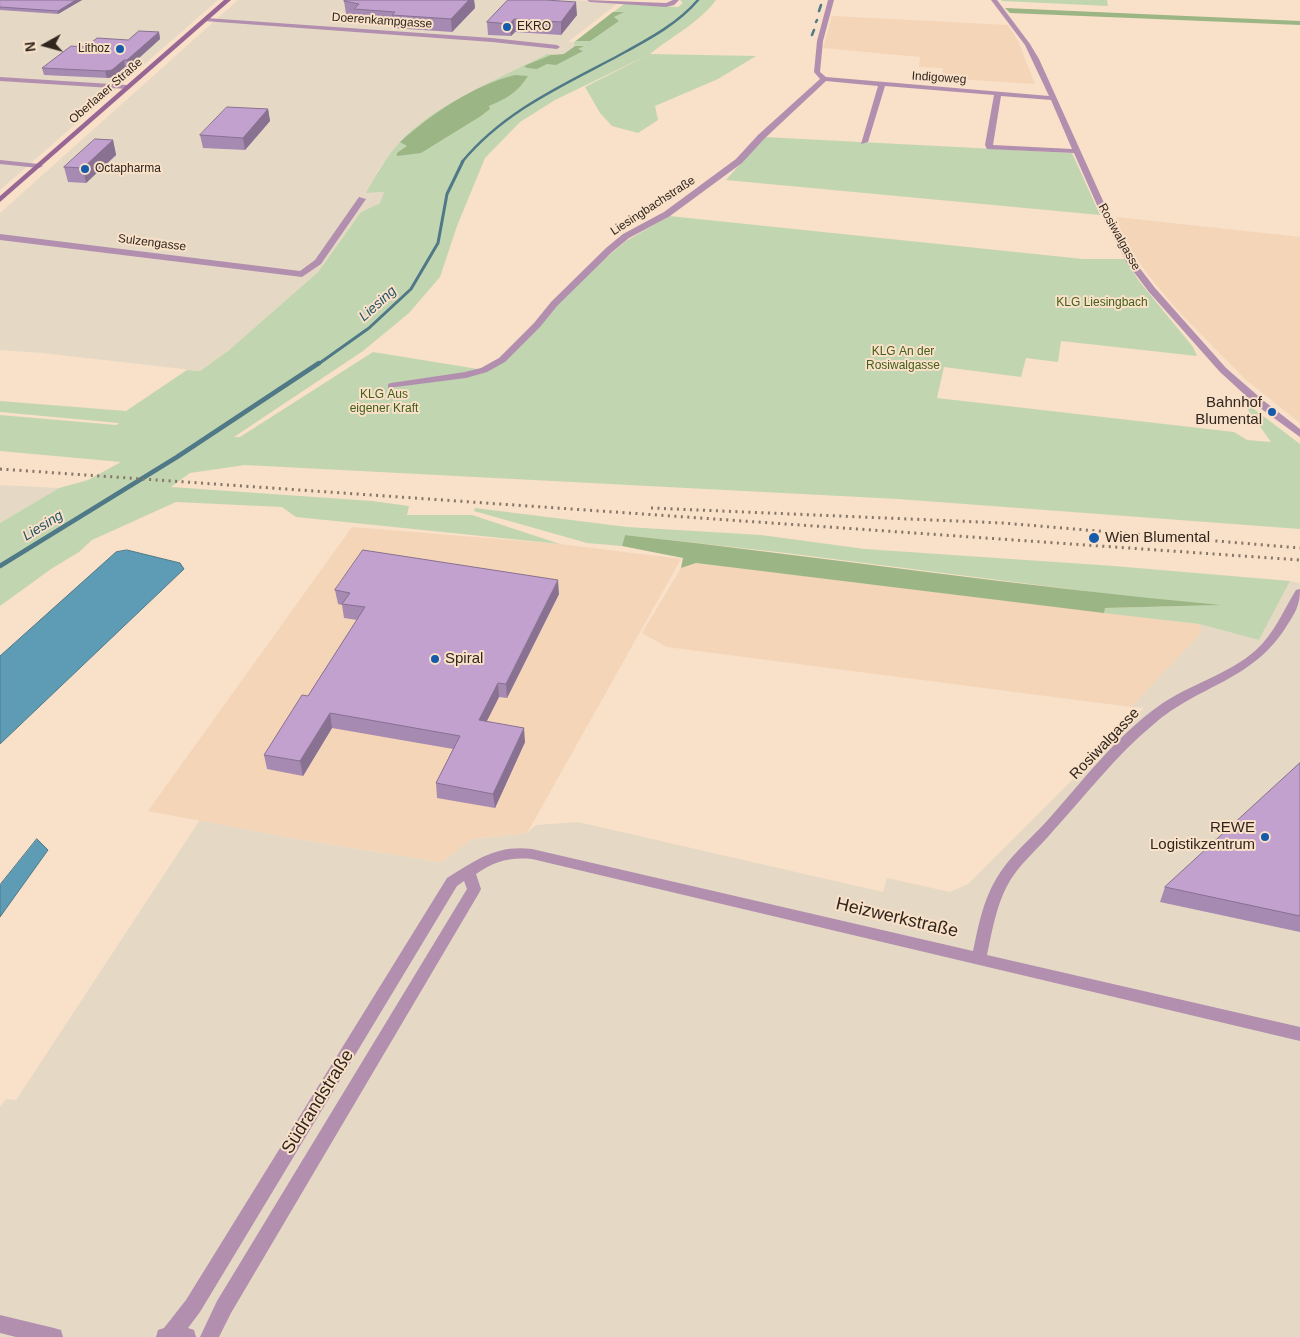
<!DOCTYPE html>
<meta charset="utf-8">
<style>
body{margin:0}
#map{position:relative;width:1300px;height:1337px;overflow:hidden;background:#f9e0c8;font-family:Arial,sans-serif}
canvas{display:block}
.north{position:absolute;left:20px;top:20px;width:50px;height:50px;-webkit-text-stroke:4px #f9e0c8;paint-order:stroke;rotate:263deg;font-size:14px;font-weight:700;line-height:20px;text-align:center;color:#30261e}
.north::after{content:'';display:block;margin:auto;width:18px;height:22px;background:#30261e;clip-path:polygon(50% 0,100% 100%,50% 72%,0 100%)}
</style>
<div id="map">
<canvas width="1300" height="1337"></canvas>
<div class="north">N</div>
</div>
<script>
const ctx = document.querySelector('canvas').getContext('2d');
ctx.lineJoin = 'round';
function fillPath(path, color) { ctx.fillStyle = color; ctx.fill(path, 'evenodd'); }
function stroke(path, color, width, dash) { ctx.strokeStyle = color; ctx.lineWidth = width; ctx.lineCap = dash ? 'butt' : 'round'; ctx.setLineDash(dash || []); ctx.stroke(path); }
function drawText(font, color, halo, rows, align = 'center') {
  ctx.font = font + ' Arial,sans-serif'; ctx.lineWidth = 4; ctx.setLineDash([]); ctx.textBaseline = 'middle'; ctx.strokeStyle = halo; ctx.fillStyle = color; for (const [text, x, y, turn = 0] of rows) {
    ctx.save(); ctx.translate(x, y); ctx.rotate((+turn || 0) * Math.PI / 180); ctx.textAlign = isNaN(turn) ? turn : align; if (halo) ctx.strokeText(text, 0, 0); ctx.fillText(text, 0, 0); ctx.restore();
  }
}
fillPath(new Path2D(`
 M0,0H218L0,190Z
 M238,0H573L618,3L568,42H574L575,46L566,54H547L439,111L400,142L378,170L367,193L384,192L380,203L361,212L318,272L228,351L200,371L43,353L0,350V213Z
 M0,485L59,488L0,523Z
 M1290,581L1300,583V1337H0V1107L6,1099L16,1100L200,820L303,840L441,862L472,839L527,833L536,825L578,822L883,892L887,878L950,892L968,884L1144,708L1131,707L1201,632L1199,624L1259,640Z`), '#e5d9c5');
fillPath(new Path2D(`
 M832,16L1008,25L1018,41L1035,84L942,78L943,68L919,67L920,57L823,48Z
 M1116,217L1300,237V423L1246,380L1179,312L1149,276L1125,242Z
 M352,527L560,544L681,559L527,833L472,839L441,862L303,840L148,811Z
 M696,563L1199,624L1202,632L1131,707L667,647L642,633L681,568Z`), '#f4d5b8');
fillPath(new Path2D(`
 M680,0H716C699,23 672,36 650,54L756,56L718,79L655,106L658,120L638,133L612,126L600,113L585,87L650,54L555,100L520,122L485,158L457,226L440,277L409,313L363,351L234,437H240L373,352L484,370L502,360L554,306L595,267L626,241L669,216L1083,259H1125L1139,281L1193,347L1197,356L1061,341L1058,362L1026,358L1021,377L944,367L937,398L1234,432L1247,440L1271,442L1246,407L1250,406L1300,444V529L898,499L245,465L190,473L171,487L372,501L409,506L407,515H472L560,544L296,517L282,507L176,502L92,540L79,552L51,569L0,606V523L59,488L88,480L121,462L0,451V415L116,425L119,423L0,412V401L126,411L187,370L200,371L228,351L318,272L361,212L380,203L384,192L366,193C376,175 386,157 400,142C435,104 501,78 547,54L562,55L575,47L574,42L624,4L678,7L683,3Z
 M1001,0H1107L1108,6L1002,1Z
 M764,137L1072,153L1100,215L726,180Z
 M475,508L627,527L761,535L865,549L1114,566L1290,581L1259,640L1199,624L1104,613V608L1215,605L1132,597L786,553L625,535L622,546L587,543L474,511Z`), '#c2d5b1');
fillPath(new Path2D(`
 M1005,8L1300,21V25L1010,13Z
 M613,12H624L614,17L619,21L590,41H576Z
 M575,46H584L578,49L583,51L556,65L547,64L537,69L527,68L524,66L551,55L564,54Z
 M515,75L528,76C518,92 506,99 489,106L490,109L481,116L421,153L397,156V153L407,146L400,142C433,113 472,86 515,75Z
 M625,535C824,557 1022,587 1221,605L1105,608L1104,613L696,563L681,568L683,558L622,546Z`), '#9cb584');
const water = new Path2D(`
 M127,550L180,563L184,569L0,744V656L116,552Z
 M37,839L48,850L0,917V885Z`);
fillPath(water, '#5d9cb4');
stroke(water, '#507987', 1);
stroke(new Path2D(`
 M819,11L821,5
 M816,22L817,20
 M812,35L814,30
 M462,162C503,112 561,86 616,57C645,41 677,25 698,0`), '#507987', 2.5);
stroke(new Path2D(`
 M317,365L369,328L411,289L438,243L447,194L463,161`), '#507987', 3);
stroke(new Path2D(`
 M0,566L177,457L319,363`), '#507987', 4.5);
fillPath(new Path2D(`
 M587,0L666,3L673,0H679L674,5L666,7L590,2Z
 M828,0H834L823,41L820,72L826,77L1049,96L1025,45L991,0H997L1030,44L1039,59L1109,214L1135,262L1155,288L1226,368L1264,401L1300,429V437L1256,405L1220,372L1149,292L1127,263L1101,214L1074,153L987,149L985,145L994,95L885,86L868,142L861,144L878,86L826,81L764,139L742,163L670,216L629,238L612,252L557,306L540,327L505,362L487,372L466,378L388,388V384L391,383L465,372L481,368L499,358L534,323L551,302L606,248L623,234L664,212L736,159L758,135L820,79L814,72L817,41ZM1001,96L1051,100L1072,149L993,145Z
 M206,18L492,38L557,45L560,47L557,49L492,42L204,21L203,20Z
 M0,77L127,85L130,87L127,89L0,81Z
 M0,160L39,164L43,166L39,168L0,164Z
 M359,197L366,199L321,264L302,277L0,240V234L300,271L315,260Z
 M1300,589C1300,606 1295,613 1286,627C1252,681 1199,685 1154,724C1116,755 1086,795 1053,831C1038,849 1018,865 1007,886C996,907 992,931 987,955L1300,1027V1041L532,859C509,857 495,861 476,874L481,889L479,893L231,1313L219,1337H200L217,1301L467,889L464,881L457,886L200,1312L188,1328L194,1330L196,1337H156L158,1330L164,1328L186,1300L447,878C477,860 495,845 532,849L973,951C978,927 983,901 996,879C1009,857 1029,840 1046,822C1082,782 1116,736 1160,705C1190,684 1228,675 1256,650C1274,634 1283,611 1296,590Z
 M0,1315L54,1328L61,1330L63,1337H16L0,1333Z`), '#b28faf');
fillPath(new Path2D(`
 M224,0H231L0,202V196Z`), '#976694');
stroke(new Path2D(`
 M0,469L1300,560
 M651,508L1003,523L1300,548`), '#867667', 3, [2, 4.5]);
fillPath(new Path2D(`
 M0,0H82L58,14L0,10Z
 M346,0H474L475,8L452,32L393,28V24L355,21L354,16L346,14L344,1Z
 M508,0L577,15L561,35L515,32L511,36L488,35L487,22Z
 M159,32L160,39L129,67H125L113,77L107,78L44,75L42,68L86,47L128,40Z
 M268,109L270,121L245,150L203,148L200,135Z
 M113,140L116,155L86,183L68,182L64,167Z
 M335,590L559,594L507,698L499,697L487,721L525,742L495,808L437,798L436,783L453,749L332,728L303,776L267,769L264,755L308,696L357,620L344,618L342,605L338,604Z
 M1300,763V932L1160,902L1165,887Z`), '#a78ab2');
fillPath(new Path2D(`
 M76,0H82L58,14V11Z
 M469,0H474L475,8L452,32L451,19Z
 M576,2L577,15L561,35V22Z
 M514,19L515,32L511,36L510,24Z
 M159,32L160,39L129,67L127,60Z
 M124,60L125,67L113,77L107,78L105,71Z
 M268,109L270,121L245,150L243,138Z
 M113,140L116,155L86,183L83,168Z
 M558,580L559,594L507,698L506,684Z
 M498,683L499,697L480,734L479,720Z
 M330,713L332,728L303,776L300,761Z
 M524,728L525,742L495,808L493,794Z`), '#887191');
const building = new Path2D(`
 M0,0H76L58,11L0,7Z
 M346,0H469L451,19L392,15L395,12L354,9L359,4L344,1Z
 M508,0H546L576,2L561,22L514,19L510,24L487,22Z
 M139,31L159,32L127,60H124L112,70L105,71L42,68L71,46L86,47L97,38L128,40Z
 M227,107L268,109L243,138L200,135Z
 M95,139L113,140L83,168L64,167Z
 M363,550L558,580L506,684L498,683L479,720L524,728L493,794L436,783L460,736L330,713L300,761L264,755L302,695L308,696L365,607L342,604L350,593L335,590Z
 M1300,763V916L1165,887Z`);
fillPath(building, '#c2a1cf');
stroke(building, '#887191', 1);
for (const [x, y, r, color] of [
 [507,27,5,"#165aaa"],
 [120,49,5,"#165aaa"],
 [85,169,5,"#165aaa"],
 [1272,412,5,"#165aaa"],
 [1094,538,6,"#165aaa"],
 [435,659,5,"#165aaa"],
 [1265,837,5,"#165aaa"]
]) { const dot = new Path2D(); dot.arc(x, y, r, 0, 2 * Math.PI); ctx.fillStyle = color; ctx.fill(dot); stroke(dot, '#f9e0c8', 2); }
drawText('12px', '#30261e', '#f9e0c8', [
 ["Doerenkampgasse",382,21,4],
 ["Indigoweg",939,78,4],
 ["Oberlaaer Straße",106,91,-41],
 ["Liesingbachstraße",653,206,-33],
 ["Rosiwalgasse",1119,237,61],
 ["Sulzengasse",152,243,7]
]);
drawText('12px', '#30261e', '#f9e0c8', [
 ["EKRO",517,27],
 ["Lithoz",110,49,"right"],
 ["Octapharma",95,169]
], 'left');
drawText('12px', '#426019', '#f9e0c8', [
 ["KLG Liesingbach",1102,303],
 ["KLG An der",903,352],
 ["Rosiwalgasse",903,366],
 ["KLG Aus",384,395],
 ["eigener Kraft",384,409]
]);
drawText('italic 14px', '#225668', '#f9e0c8', [
 ["Liesing",378,304,-42],
 ["Liesing",43,526,-32]
]);
drawText('15px', '#30261e', '#f9e0c8', [
 ["Bahnhof",1262,403],
 ["Blumental",1262,420],
 ["Wien Blumental",1105,538,"left"],
 ["Spiral",445,659,"left"],
 ["REWE",1255,828],
 ["Logistikzentrum",1255,845]
], 'right');
drawText('15px', '#30261e', '#f9e0c8', [
 ["Rosiwalgasse",1105,744,-46]
]);
drawText('18px', '#30261e', '#f9e0c8', [
 ["Heizwerkstraße",897,918,13],
 ["Südrandstraße",318,1102,-58]
]);
</script>
